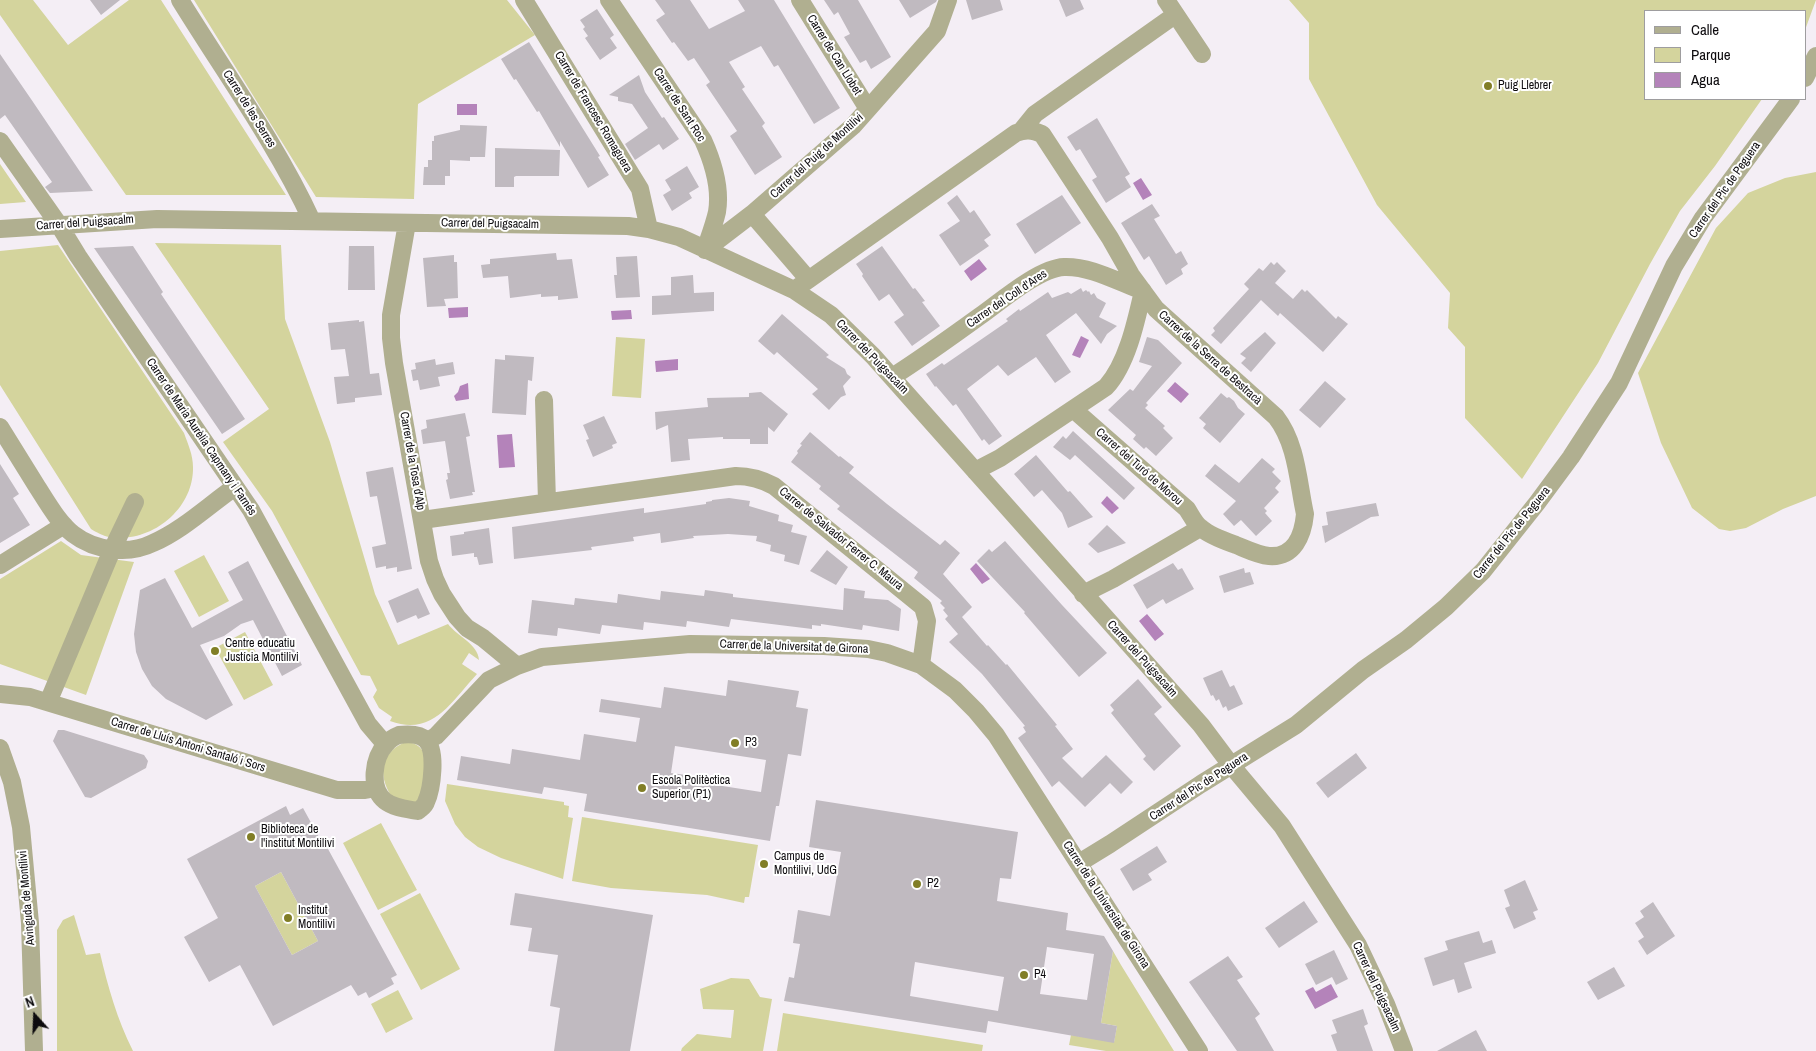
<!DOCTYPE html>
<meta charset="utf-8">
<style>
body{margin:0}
#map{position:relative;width:1816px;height:1051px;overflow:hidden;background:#f4eef5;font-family:"Archivo Narrow",sans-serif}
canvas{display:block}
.legend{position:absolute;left:1644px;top:10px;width:162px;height:90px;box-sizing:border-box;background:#fff;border:1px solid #9e9d9f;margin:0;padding:6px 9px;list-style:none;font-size:15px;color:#0d0b0e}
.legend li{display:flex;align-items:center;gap:10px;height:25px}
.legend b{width:25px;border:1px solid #9e9d9f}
.north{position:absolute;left:10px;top:991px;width:50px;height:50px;-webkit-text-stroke:4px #fff;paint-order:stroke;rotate:340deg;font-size:14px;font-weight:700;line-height:20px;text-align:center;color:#0d0b0e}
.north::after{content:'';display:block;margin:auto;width:18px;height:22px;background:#0d0b0e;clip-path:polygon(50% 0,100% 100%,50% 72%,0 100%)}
</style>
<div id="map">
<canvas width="1816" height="1051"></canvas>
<ul class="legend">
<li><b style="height:6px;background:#b0af90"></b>Calle</li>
<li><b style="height:14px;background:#d4d49d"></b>Parque</li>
<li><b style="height:14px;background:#b483ba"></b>Agua</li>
</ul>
<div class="north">N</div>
</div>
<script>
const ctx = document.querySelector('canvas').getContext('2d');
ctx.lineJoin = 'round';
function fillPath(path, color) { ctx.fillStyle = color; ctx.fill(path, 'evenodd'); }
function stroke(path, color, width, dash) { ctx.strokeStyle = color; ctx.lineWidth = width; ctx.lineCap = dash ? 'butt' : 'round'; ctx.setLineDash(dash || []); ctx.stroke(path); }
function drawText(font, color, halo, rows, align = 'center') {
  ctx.font = font + ' "Archivo Narrow",sans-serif'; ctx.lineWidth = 4; ctx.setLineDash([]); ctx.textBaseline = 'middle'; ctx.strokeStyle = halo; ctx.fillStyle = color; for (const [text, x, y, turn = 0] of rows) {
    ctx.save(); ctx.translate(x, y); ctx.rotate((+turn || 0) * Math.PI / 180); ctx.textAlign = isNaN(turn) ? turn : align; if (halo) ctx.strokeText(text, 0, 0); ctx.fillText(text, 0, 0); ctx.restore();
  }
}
fillPath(new Path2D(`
 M0,0H33L68,45L129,0H161L286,195H126L0,15Z
 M194,0H507L535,35L418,104L414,199L316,197Z
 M1289,0H1816L1805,30V11H1645V99H1762L1715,166L1680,211L1650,264L1598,363L1522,479L1465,418V347L1448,328L1450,293L1377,205L1309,79V23Z
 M0,164L26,202L0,204Z
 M1816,172V496L1783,509L1746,528L1730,531L1719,529L1692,508L1661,443L1638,373L1716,228L1748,193L1785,178Z
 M155,243L281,245L285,319L330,442L375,594L398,645L448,624C457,636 478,644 479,660L469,653L462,664L477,674C451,702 433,737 390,721L392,717L379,708L373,697L377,690L370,676L361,675L272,511L223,442L269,409Z
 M58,245L184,433C188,444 193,455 193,467C194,510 150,544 109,537C103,536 96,532 91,529L0,385V251Z
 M616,337L645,339L641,398L612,396Z
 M61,541L81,555L134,562L86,695L0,664V579Z
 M204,555L229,601L199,617L174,571Z
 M245,632L273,685L244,700L215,648Z
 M405,742C437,743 423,782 420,803L394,800C378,778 378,754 405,742Z
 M447,784L564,802V805L569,806L568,817L573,818L563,879L501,858L478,847L465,837L455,824L445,801Z
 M582,817L758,845L749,897H745L744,903L707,895L611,888L572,881Z
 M381,823L417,890L378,910L343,843Z
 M281,872L318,941L292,955L255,886Z
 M420,893L460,969L421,990L380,914Z
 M74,915L86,955L100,953C108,987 117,1019 133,1051H57V930L63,920Z
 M1113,951L1121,965L1174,1051H1106L1069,1045L1071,1035L1114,1042L1117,1026L1101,1023Z
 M731,978L749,979L760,997L772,999L763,1051H681L682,1048L697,1034L731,1038L734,1010L703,1009L700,989Z
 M398,990L413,1019L386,1033L371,1004Z
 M783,1013L983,1045L982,1051H777Z`), '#d4d49d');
fillPath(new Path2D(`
 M457,104H477V115H457Z
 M1141,178L1152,195L1143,200L1133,183Z
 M979,259L987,269L971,281L964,271Z
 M468,307V317L449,318L448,308Z
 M631,310L632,319L612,320L611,311Z
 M1081,336L1089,340L1080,358L1072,355Z
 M678,359V370L656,372L655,361Z
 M1175,382L1189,394L1181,403L1167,391Z
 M468,383L469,399L456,401L454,396L458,392L460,386Z
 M512,434L515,467L499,468L497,435Z
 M1107,496L1119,508L1112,514L1101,503Z
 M976,563L990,579L982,584L970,569Z
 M1147,614L1164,634L1155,641L1139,621Z
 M1331,984L1338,997L1315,1009L1305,991L1313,987L1316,992Z`), '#b483ba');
fillPath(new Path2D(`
 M90,0H120L101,15Z
 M655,0H690L709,29L745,11L738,0H774L840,108L814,124L778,65L774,67L761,46L729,62L745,87L742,89L765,123L762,126L782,157L755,175L730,136L737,131L706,85L710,82L694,58L688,61L674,42L672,43L656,20L665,14Z
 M824,0H858L891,57L871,69L866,60L860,63L844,37L850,34L838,12L834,15Z
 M899,0H937L936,2L910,18Z
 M966,0H1000L1003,10L972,20Z
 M1059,0H1080L1084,9L1066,17Z
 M597,9L614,35L610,38L617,48L600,60L585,38L588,36L583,29L585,27L580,20Z
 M529,42L600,156L598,157L609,175L588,188L560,141V147L539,111L537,112L516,79L514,80L501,59Z
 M0,54L31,99L93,191L50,193L45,187L52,182L5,115L0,119Z
 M639,75L645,92L662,118L664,117L679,139L663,150L659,144L635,160L625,144L648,128L632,104L618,101V97L609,95Z
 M1097,118L1130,174L1125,177L1131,187L1106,203L1092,180L1097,177L1080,149L1076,151L1067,137Z
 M460,125L487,126L485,157H470V161L450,160V176H445V185H423L424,167H428V160H432V141H434V136L460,130Z
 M495,148L560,150L559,176H516L514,177V187H495Z
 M687,166L699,187L689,193L692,198L672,211L663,195L671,190L665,180Z
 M957,195L970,213L974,210L991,235L984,240L989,246L960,266L939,235L960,221L947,203Z
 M1062,195L1081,223L1035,254L1016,224Z
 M1152,204L1160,216L1154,219L1176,254L1181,251L1188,264L1181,269L1183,274L1166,285L1149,256L1144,260L1121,223Z
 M133,246L163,292L161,294L245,419L222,434L94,248Z
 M349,246H374L375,290H348Z
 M882,246L913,289L915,288L925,301L922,302L940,326L912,346L894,322L904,315L889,294L879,301L862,276L863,274L856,264Z
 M556,253L557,260L572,259L578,298L558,300V296L541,297V294L510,298L508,276L483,278L481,265L490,264V259Z
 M454,255V262H457L458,298L444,299L446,306L427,307L423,258Z
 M637,256L640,297L616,298L614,275H617L616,257Z
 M1271,262L1274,265L1277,262L1286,271L1275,283L1293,299L1302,289L1305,292L1307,290L1336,319L1338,316L1348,324L1323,352L1280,313L1278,316L1261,300L1221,344L1211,335L1215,331L1213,328L1249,289L1244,284L1259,268L1263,271Z
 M693,275L694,293L714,292V311L652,315V296L671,295V277Z
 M1081,288L1083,292L1086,290L1088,292L1089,291L1091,295L1094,293L1097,298L1106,303L1099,317L1117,326L1107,334L1101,344L1076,313L1046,335L1071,372L1055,383L1036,357L1008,376L998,365L967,389L1002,436L989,445L984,439L982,441L956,404L953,406L936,386L935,387L926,374L942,363L944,365L1008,321L1006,319L1019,309L1020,311L1048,292L1052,298L1068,292L1071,294Z
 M782,314L829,355L826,357L845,369L847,374L851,377L843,386L846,395L841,397L829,410L812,394L818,389L777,352L774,355L758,341Z
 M359,320V322L364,321L370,374L379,373L382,395L355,398V402L337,404L334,377L349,376L345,349L331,350L328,323Z
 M1265,332L1276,343L1251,372L1241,363L1246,358L1240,354Z
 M1147,337L1158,340L1182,363L1146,403L1148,405L1145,408L1165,426L1163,428L1173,438L1156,456L1146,447L1144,449L1133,439L1136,435L1108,410L1130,389L1133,391L1152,366L1139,362Z
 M505,355L534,357L532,381L528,380L526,415L492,413L495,359L505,360Z
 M435,359L436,365L453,362L455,374L438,377L440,386L420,390L418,380L413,381L411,370L416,369L415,363Z
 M1325,381L1346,399L1320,428L1299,410Z
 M761,392L788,414L774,432L768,427V444H750V439H723V437L688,439L690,460L671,462L668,425L656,430L655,412L708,407L707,398L749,397V393Z
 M1221,393L1227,398L1229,397L1234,401L1238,408L1245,414L1220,443L1203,428L1206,424L1199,418Z
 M465,413L470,436L466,437L475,492H472L473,495L450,499L446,480L448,479L447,473H450L445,441L423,444L421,430L427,428L426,420Z
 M604,416L617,443L612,445L613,448L593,457L586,440L589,439L583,425Z
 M1073,431L1135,488L1124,500L1075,455L1070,460L1053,447L1063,436L1066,439Z
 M810,432L839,457L840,456L854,467L849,473L887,504L940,545L945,540L960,553L943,574L972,607L962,617L987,646L988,645L1006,665L1007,664L1057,725L1055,726L1073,749L1062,758L1082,778L1106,755L1133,782L1121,794L1110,783L1085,807L1059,781L1052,787L1018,738L1026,732L1023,727L1025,726L982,674L949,642L958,634L945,619L948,616L943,610L945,608L940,603L942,601L914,578L918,572L837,509L840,506L819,489L821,486L791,462L798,453L797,451L802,445L800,444Z
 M1036,455L1068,492L1070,491L1093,517L1068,528L1062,513L1042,490L1034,497L1014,474Z
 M1262,458L1275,469L1272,472L1281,481L1275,488L1279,492L1264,508L1267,511L1265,513L1272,521L1256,536L1241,520L1234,526L1223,514L1236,501L1205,476L1215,464L1239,483Z
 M0,464L19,494L13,498L30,525L0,543Z
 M393,467L412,569L397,572V567L386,569V566L376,568L372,547L386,544L377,496L370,497L366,472Z
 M729,498L750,501L749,506L779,515L778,521L793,525L791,532L807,536L799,565L784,561L785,555L770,551L771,545L756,541L757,536L728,534L693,536L694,538L661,543L660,533L633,537L634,541L591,547L592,550L514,559L512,527L644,508V513L706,504V502L712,501V500Z
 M1376,503L1379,516L1371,517L1325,543L1322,526L1328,525L1326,512Z
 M1107,525L1126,543L1098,553L1088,544Z
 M489,528L493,563L479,565L477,557H474V553L452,556L450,536L464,534V532Z
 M1005,541L1062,605L1107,653L1079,677L1024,613L1025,612L977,561L989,549L992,552Z
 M827,550L848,567L836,585L810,571Z
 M248,561L302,665L282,676L253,620L241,624L224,636L200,645L233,705L206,720L166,699L152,686L142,669L136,652L134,634L140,590L165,578L192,628L243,600L228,572Z
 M1173,563L1178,570L1182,568L1194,589L1166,604L1163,599L1147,609L1133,585Z
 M1244,568L1245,573L1250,572L1254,584L1224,593L1219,576Z
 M418,588L430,614L418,619L416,615L397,623L388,601Z
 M844,588L865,591L864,598L888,600L901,609L899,631L863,625L862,630L821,624V626L812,625V629L731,619L729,627L687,621L686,627L644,622L643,630L602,625L600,634L558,628L557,636L528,633L532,600L574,605L575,598L617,603L618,594L660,600L661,591L704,596L705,590L733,594V597L843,610Z
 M1222,670L1230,687L1234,685L1243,704L1228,711L1226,706L1223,708L1219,699L1216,701L1213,695L1211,696L1203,678Z
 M1138,679L1162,707L1154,714L1181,746L1154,771L1143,759L1146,756L1111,713L1114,710L1110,705Z
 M728,680L799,691L796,707L808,709L801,756L788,754L779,806H776L770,841L584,811L587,794L544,787L542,794L457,780L461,756L510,764L512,749L580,760L584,734L636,742L640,718L599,712L601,699L661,708L664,687L726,696ZM675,746L766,760L761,792L716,785L717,779L671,773Z
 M58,730H64L144,755L148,761L146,768L91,798L85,797L53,741Z
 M1356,753L1367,768L1328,798L1316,783Z
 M816,800L1018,832L1011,879L1000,878L997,901L1068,913L1066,930L1104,936L1113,951L1101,1023L1117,1026L1114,1043L988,1021L986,1033L784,1001L789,977L794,978L800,944L793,943L798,910L830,916L841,852L809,847ZM1047,947L1094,954L1087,1000L1040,994ZM915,962L1004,977L998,1011L910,996Z
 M286,806L290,815L303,808L320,839L322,838L397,975L391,978L394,984L369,998L366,992L358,996L351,985L273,1026L240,965L209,982L184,937L218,918L187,859ZM281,872L318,941L292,955L255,886Z
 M1157,846L1167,862L1148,874L1152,880L1133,891L1120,869Z
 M1525,880L1538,910L1533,912L1536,919L1514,929L1505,908L1510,906L1504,890Z
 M515,893L653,915L630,1051H554L560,1008L550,1006L558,955L528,951L532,928L510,925Z
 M1304,901L1318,922L1279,948L1265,928Z
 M1653,902L1675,936L1647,955L1638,941L1644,937L1635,923L1644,917L1640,911Z
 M1479,931L1483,943L1492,940L1496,953L1464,963L1472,988L1458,993L1454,979L1433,986L1424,958L1448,950L1445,941Z
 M1334,950L1348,979L1336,985L1332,977L1316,985L1305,964Z
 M1228,956L1243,977L1237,980L1260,1014L1255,1018L1274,1051H1237L1189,982Z
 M1614,967L1625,986L1598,1000L1587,982Z
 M1363,1009L1368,1024L1364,1026L1373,1051H1337L1331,1035L1337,1033L1332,1020Z
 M1476,1030L1487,1051H1437Z`), '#c0bac0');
stroke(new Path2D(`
 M180,0C225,73 276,143 312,221
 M524,0L640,189L649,229
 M609,0L703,140C713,162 721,188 717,212C714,225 709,238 705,250
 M800,0L868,109
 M1166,0L1202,54
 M1805,78L1816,56
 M1022,130L1035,114L1175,15
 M0,141L59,225L78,256L251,510L368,724L385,744
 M752,214L808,279
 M407,223L391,315V338L394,363L429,561L435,579L442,594L457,617L467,628L483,638L517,666
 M0,229L157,219L628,226L649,229L679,237L794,290L831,315L873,356L1201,725L1231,765L1282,826L1358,945L1386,1004L1404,1051
 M705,250L752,214L853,126L937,31L948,0
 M794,290L1016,133C1026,129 1032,130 1042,134L1110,238L1131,275L1156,309L1276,417C1297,444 1298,482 1305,514C1303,535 1294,558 1269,556C1258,555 1246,549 1236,545C1225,541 1210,536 1201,528C1195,524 1191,515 1187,509L1073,409
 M892,377C922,358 951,337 980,316C1000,302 1039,268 1064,267C1091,266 1118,282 1143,291C1136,322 1127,364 1106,387L1000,458L975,471
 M544,400L547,502
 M0,427C12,446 24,466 36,485C47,502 58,522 73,534C95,551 129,555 153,543C183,530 209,505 235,487
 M422,520L736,476C750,476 761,479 774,486L923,607L927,621L921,665
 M0,565L64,525
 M1083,594L1113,579L1200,528
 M0,694L30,697L337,790H365L376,788
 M49,700L112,550L135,502
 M399,735C407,734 419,733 426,740C437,751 432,789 426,802C425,806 421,808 418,811C407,809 394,808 385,801C369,788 373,758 386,744C389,740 394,737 399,735Z
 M427,741L436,736L489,680L517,666L542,657L690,644L824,646L868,649L887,653L921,665L955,690L976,711L996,735L1199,1051
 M0,748L12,782L21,827L30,923L34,1051
 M1079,863L1110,844L1201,784L1296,725L1363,670L1406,640L1446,607L1483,571L1537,503L1571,457L1619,383L1674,266L1703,218L1791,99`), '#b0af90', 18);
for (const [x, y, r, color] of [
 [1488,86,5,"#817e26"],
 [215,651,5,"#817e26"],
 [735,743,5,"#817e26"],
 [642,788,5,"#817e26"],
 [251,837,5,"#817e26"],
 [764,864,5,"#817e26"],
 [917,884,5,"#817e26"],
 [288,918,5,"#817e26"],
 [1024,975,5,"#817e26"]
]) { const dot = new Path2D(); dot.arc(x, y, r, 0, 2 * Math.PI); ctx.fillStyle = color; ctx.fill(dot); stroke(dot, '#fff', 2); }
drawText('12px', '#0d0b0e', '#fff', [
 ["Carrer de Can Llobet",834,55,58],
 ["Carrer de Sant Roc",679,105,57],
 ["Carrer de les Serres",249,109,58],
 ["Carrer de Francesc Romaguera",593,112,59],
 ["Carrer del Puig de Montilivi",817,156,-42],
 ["Carrer del Pic de Peguera",1725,190,-55],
 ["Carrer del Puigsacalm",85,223,-4],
 ["Carrer del Puigsacalm",490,224,1],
 ["Carrer del Coll d'Ares",1007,299,-34],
 ["Carrer del Puigsacalm",872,357,46],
 ["Carrer de la Serra de Bestracà",1210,358,42],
 ["Carrer de Maria Aurèlia Capmany i Farnés",201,437,56],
 ["Carrer de la Tosa d'Alp",412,461,80],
 ["Carrer del Turó de Morou",1139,467,41],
 ["Carrer del Pic de Peguera",1512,533,-51],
 ["Carrer de Salvador Ferrer C. Maura",841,539,39],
 ["Carrer de la Universitat de Girona",794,647,2],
 ["Carrer del Puigsacalm",1142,659,48],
 ["Carrer de Lluís Antoni Santaló i Sors",188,745,17],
 ["Carrer del Pic de Peguera",1199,787,-33],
 ["Avinguda de Montilivi",27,898,-95],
 ["Carrer de la Universitat de Girona",1106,905,57],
 ["Carrer del Puigsacalm",1376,987,65]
]);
drawText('12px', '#0d0b0e', '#fff', [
 ["Puig Llebrer",1498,86],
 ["Centre educatiu",225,644],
 ["Justícia Montilivi",225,658],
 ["P3",745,743],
 ["Escola Politèctica",652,781],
 ["Superior (P1)",652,795],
 ["Biblioteca de",261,830],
 ["l'institut Montilivi",261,844],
 ["Campus de",774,857],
 ["Montilivi, UdG",774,871],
 ["P2",927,884],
 ["Institut",298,911],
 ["Montilivi",298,925],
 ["P4",1034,975]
], 'left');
</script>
